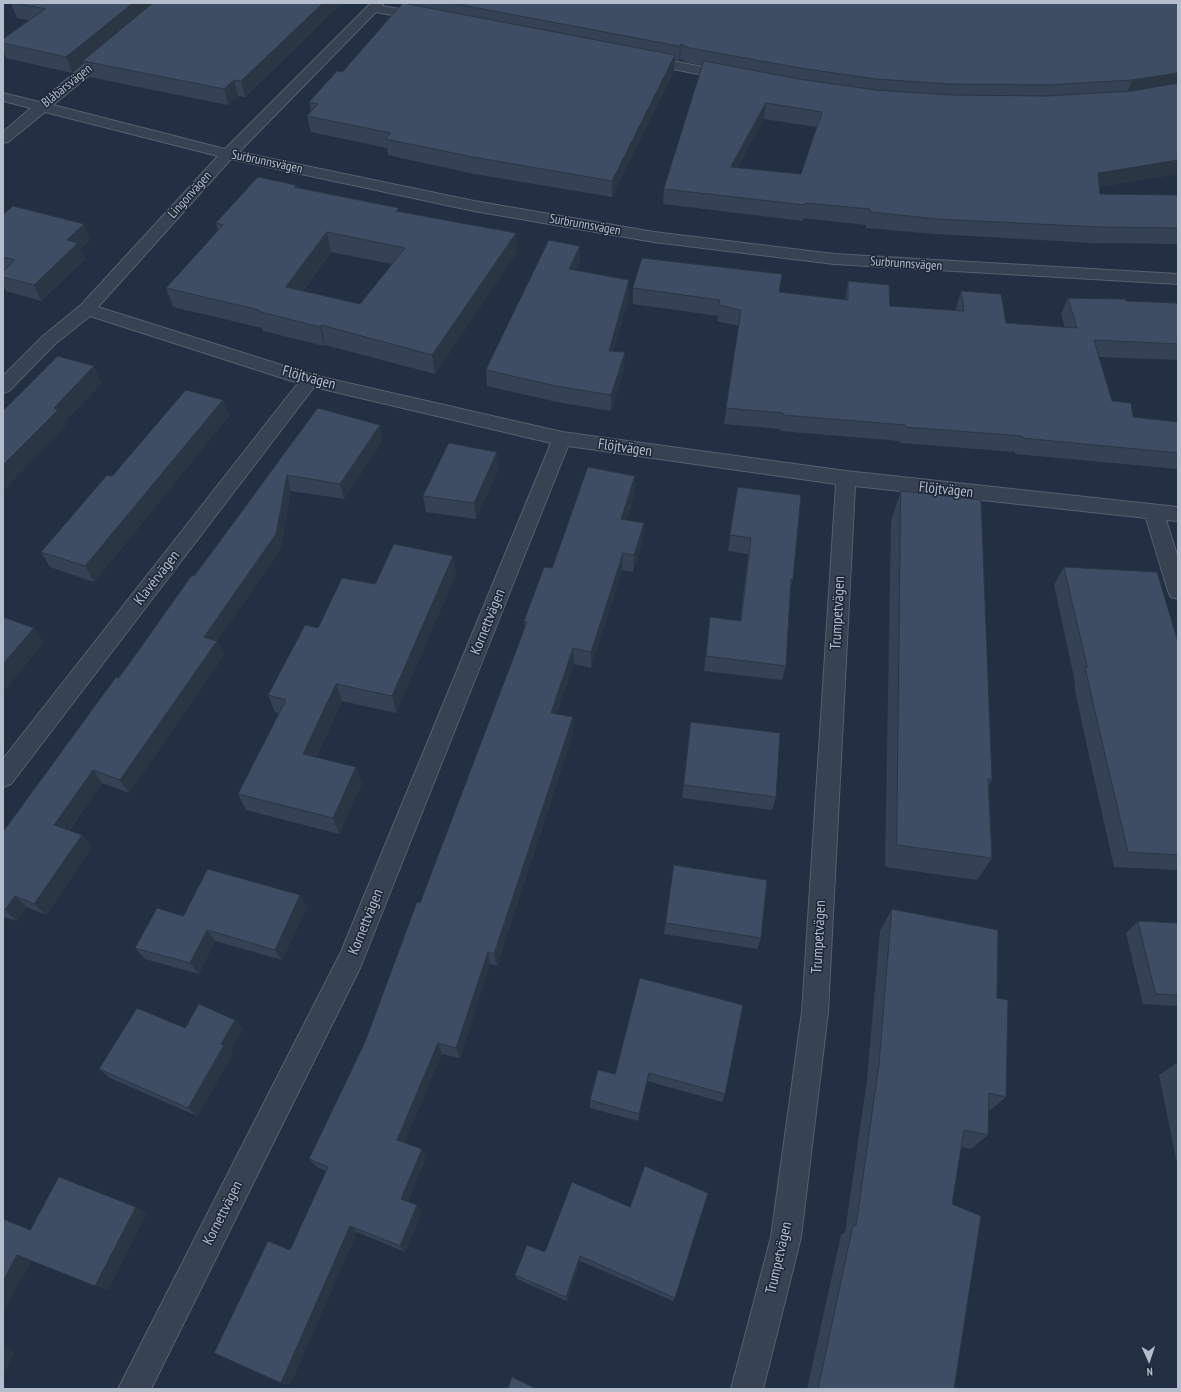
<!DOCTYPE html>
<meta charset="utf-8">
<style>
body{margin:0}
#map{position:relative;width:1181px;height:1392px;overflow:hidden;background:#233043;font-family:"PT Sans Narrow",sans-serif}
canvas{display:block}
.frame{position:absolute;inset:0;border:4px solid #b4bdcc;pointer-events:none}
.north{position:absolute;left:1129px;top:1340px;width:40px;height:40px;-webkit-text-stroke:3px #1c2737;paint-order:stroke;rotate:177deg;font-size:11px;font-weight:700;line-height:16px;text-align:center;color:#b4bdcc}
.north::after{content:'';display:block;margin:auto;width:14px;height:18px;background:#b4bdcc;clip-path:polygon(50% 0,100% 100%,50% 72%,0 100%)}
</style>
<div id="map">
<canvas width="1181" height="1392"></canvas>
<div class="frame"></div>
<div class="north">N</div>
</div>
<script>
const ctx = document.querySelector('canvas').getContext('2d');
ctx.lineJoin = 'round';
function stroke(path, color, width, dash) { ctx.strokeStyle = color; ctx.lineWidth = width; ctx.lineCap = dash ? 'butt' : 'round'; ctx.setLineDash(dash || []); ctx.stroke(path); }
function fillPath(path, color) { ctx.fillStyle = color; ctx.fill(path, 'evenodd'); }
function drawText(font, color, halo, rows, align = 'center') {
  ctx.font = font + ' "PT Sans Narrow",sans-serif'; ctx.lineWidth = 3; ctx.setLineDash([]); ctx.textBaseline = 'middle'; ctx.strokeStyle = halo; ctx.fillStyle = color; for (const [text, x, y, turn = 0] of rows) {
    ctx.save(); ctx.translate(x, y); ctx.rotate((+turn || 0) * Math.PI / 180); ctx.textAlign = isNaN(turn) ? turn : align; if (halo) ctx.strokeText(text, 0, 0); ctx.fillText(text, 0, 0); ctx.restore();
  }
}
const minor = new Path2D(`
 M371,3H384L382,6L423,13L428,14L430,17L428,20L423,21L376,12L239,152L474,201L654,232L834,254L1178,274V284L834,264L654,242L474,211L231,159L98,307L313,375L562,432L846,471L1178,507V521L1166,520L1178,558V599L1171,597L1168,591L1146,518L855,486L828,1012L801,1237L763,1389H731L771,1237L802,1012L836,484L568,446L360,968L151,1389H118L341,952L551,443L314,387L11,784L3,787V759L298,383L90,316L55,344L9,391L3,393V376L43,336L81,305L218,156L45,112L8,142L3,143V132L31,108L3,101V93L39,102L105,48H115L117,51L115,54L53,105L225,149Z
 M646,56L730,72L735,73L737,76L735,79L730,80L641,63L639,60L641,57Z`);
stroke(minor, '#55606f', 2);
fillPath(minor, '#374252');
fillPath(new Path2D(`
 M11,3H342L245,97L238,96L228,105L89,77L84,63L72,73L6,58L3,51V39L29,20L17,18Z
 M411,3H1178V174L1099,187L1100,194L1178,195V244L1093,243L934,234L866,228V225L803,218V221L663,204L664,189L702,65L689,63L680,59L679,61L675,60L674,71L612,197L474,174L388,155L387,148L311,132L307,116L311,111L309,102L342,72L412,5ZM764,119L817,127L801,174L737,168Z
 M296,185L297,188L399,211L517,252L435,374L325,345L324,346L263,331L262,328L173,307L166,288L218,231L216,223ZM331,252L392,264L360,304L303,291Z
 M3,215L90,240L80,249L85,259L41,301L6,291L3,284V271H4H3Z
 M580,246V262L576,271L629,280V297L613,351L624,369L611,411L557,402L487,386L486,370Z
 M848,281L890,306L956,311V308L961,291L1006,323L1065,328L1061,314L1068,298L1126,301L1178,303V360L1099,357L1112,401L1133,417L1178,422V469L1015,454V452L900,443V441L780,431V429L724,424L739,326L717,321L718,316L633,304V288L779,292L845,300Z
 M223,400L229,416L94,582L50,567L41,552L112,476Z
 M318,408L383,440L344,499L291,491L281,549L217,641L224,655L129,793L102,783L69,831L82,835L92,847L46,915L27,907L17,921L3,917V832L194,576Z
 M499,468L476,519L426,512L423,496Z
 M738,487L793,579L790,590L786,666L782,680L704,671L710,617L740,621L748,554L728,551Z
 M901,491L992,779L989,785L992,858L977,880L885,867L891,521Z
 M635,494L626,520L644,523L643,540L633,572L622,570L591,668L574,664L556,714L573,733L497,966L490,964L460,1058L442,1054L404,1143L422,1149L426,1157L408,1201L417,1205L422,1212L405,1252L357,1232L290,1385L281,1383L290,1250L326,1171L317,1167L309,1159L365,1042L420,903L525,628L524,621L552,568Z
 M1064,567L1178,642V870L1114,867L1086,742L1074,685L1075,682L1054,585Z
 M456,574L396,713L342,701L316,757L356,767L362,783L339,834L246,810L238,794L279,713L275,712L268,695L318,628L375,584Z
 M691,722L776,797L772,810L682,798Z
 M674,865L761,938L757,949L664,934Z
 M307,907L282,960L215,941L199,974L145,959L135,948L183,916Z
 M892,909L997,998L1006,1097L988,1112V1135L971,1149L961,1147L952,1204L954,1389H807L841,1235L845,1232L867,1080L880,931Z
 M1138,921L1178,923V1006L1143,1004L1126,933Z
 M640,978L725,1094L722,1102L647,1081L638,1121L590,1108V1100L615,1074Z
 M235,1020L243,1029L230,1051L233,1054L197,1116L110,1078L99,1069L185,1028Z
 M1178,1062V1168L1159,1075Z
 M572,1182L675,1298L673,1301L580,1261L567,1301L517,1279L515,1275L545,1252Z`), '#354255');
fillPath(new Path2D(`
 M133,3H158L83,61L84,63L72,73L66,57Z
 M323,3H342L245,97L241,81Z
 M681,44L680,59L679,61L680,46Z
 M675,55L674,71L612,197V181Z
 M1178,73V87L1126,96L1132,80Z
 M234,80L238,96L228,105L224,89Z
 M766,103L764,119L729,182L731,167Z
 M1178,160V174L1092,188L1098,173Z
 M84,224L90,240L80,249L85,259L41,301L34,285L67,240Z
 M327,232L331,252L291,306L286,287Z
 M516,233L517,252L435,374L432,355Z
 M580,246V262L569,286V269Z
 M629,280V297L608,367L609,351Z
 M321,325L325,345L324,346L320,327Z
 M625,352L624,369L611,411V395Z
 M94,366L102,383L64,423L66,426L3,491V465L54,408Z
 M223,400L229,416L94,582L85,566Z
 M380,425L383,440L344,499L340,484Z
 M497,452L499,468L476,519L474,503Z
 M287,475L291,491L281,549L217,641L224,655L129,793L120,780L204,637Z
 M635,476V494L621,536V519Z
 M644,523L643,540L633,572L634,555Z
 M623,553L622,570L591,668V652Z
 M453,556L456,574L396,713L392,696Z
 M34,628L44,643L3,692V664Z
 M573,648L574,664L552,728L551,713Z
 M336,684L342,701L309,770L303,754Z
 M573,717V733L497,966L494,954Z
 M356,767L362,783L339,834L333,818Z
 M93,770L102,783L64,837L54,825Z
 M82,835L92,847L46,915L34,904Z
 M300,895L307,907L282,960L275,950Z
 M15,896L27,907L17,921L5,910Z
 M207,930L215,941L199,974L190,963Z
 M488,952L490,964L460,1058L456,1048Z
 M235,1020L243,1029L230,1051L233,1054L197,1116L188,1108L221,1044Z
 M438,1043L442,1054L402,1148L397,1140Z
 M649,1073L647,1081L638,1121L639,1114Z
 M422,1149L426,1157L406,1205L401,1199Z
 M417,1205L422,1212L405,1252L400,1246Z
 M136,1207L147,1213L108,1290L95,1286Z
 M350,1226L357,1232L290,1385L281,1383Z
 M17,1255L32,1260L3,1313V1281Z
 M580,1256V1261L567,1301L566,1297Z
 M3,1347L15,1353L3,1374Z`), '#2b3645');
const building = new Path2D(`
 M14,3H133L66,57L3,43V39L45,9Z
 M153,3H323L241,81L234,80L224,89L83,61Z
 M403,3L675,55L612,181L473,157L385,139L391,133L307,116L318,104L309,102L337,71L342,72Z
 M452,3H1178V73L1132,80L1047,85L950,84L876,79L800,68L690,48L681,44L680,46Z
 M704,61L799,79L876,90L950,95L1047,96L1132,91L1178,83V160L1098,173L1100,194L1178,195V228L1099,227L938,219L870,212V209L806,203L805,205L664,189ZM766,103L822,112L801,174L731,167Z
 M258,177L296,185L294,187L399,208L396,211L516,233L432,355L321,325L320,327L257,311L259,310L166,288L223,225L216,223ZM327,232L405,248L360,304L286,287Z
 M13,206L84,224L67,240L78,243L34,285L3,277V271L15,260L3,257V215Z
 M549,240L580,246L569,269L629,280L609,351L625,352L611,395L556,386L486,370Z
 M642,258L782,274L779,292L848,300V281L889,285L890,306L964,311L961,291L1001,294L1006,323L1077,328L1068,298L1125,299L1126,301L1178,303V344L1094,340L1112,401L1131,403L1133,417L1178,422V453L1022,438V436L905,427V425L783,415V413L726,408L741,310L719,305L720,300L633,288Z
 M58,356L94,366L54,408L58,410L3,465V411Z
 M186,390L223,400L85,566L41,552L107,475L112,476Z
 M318,408L380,425L340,484L287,475L276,534L204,637L217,641L120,780L93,770L54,825L82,835L34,904L15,896L5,910H3V832L116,677L119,678L192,575L194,576Z
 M449,443L497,452L474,503L423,496Z
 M588,467L635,476L621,519L644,523L634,555L623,553L591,652L573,648L551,713L573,717L494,954L488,952L456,1048L438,1043L397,1140L422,1149L401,1199L417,1205L400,1246L350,1226L281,1383L214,1353L268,1241L290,1250L328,1167L309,1159L365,1042L417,902L420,903L527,622L524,621L544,567L552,568Z
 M738,487L801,495L793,579H791L786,666L706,656L710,617L741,621L751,538L730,535Z
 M901,491L981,500L992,779H988L992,858L897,845Z
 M394,544L453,556L392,696L336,684L303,754L356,767L333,818L238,794L286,700L268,695L305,625L318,628L342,578L375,584Z
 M1064,567L1157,572L1178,642V855L1128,852L1098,725L1085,667H1087Z
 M3,617L34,628L3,664Z
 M691,722L780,733L776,797L684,785Z
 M674,865L767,880L761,938L666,923Z
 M208,869L300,895L275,950L207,930L190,963L135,948L157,908L183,916Z
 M892,909L998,930L997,998L1008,1000L1006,1097L989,1093L988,1135L964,1130L952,1204L981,1216L954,1389H818L853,1225L856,1226L879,1064Z
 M1138,921L1178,923V995L1156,994Z
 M640,978L743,1005L725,1094L649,1073L639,1114L590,1100L598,1070L615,1074Z
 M199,1004L235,1020L221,1044L224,1045L188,1108L99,1069L137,1008L185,1028Z
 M645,1166L708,1193L675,1298L580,1256L566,1297L515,1275L527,1245L545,1252L572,1182L630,1207Z
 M59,1177L136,1207L95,1286L17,1255L3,1281V1219L30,1230Z
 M512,1377L537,1389H508Z`);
fillPath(building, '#3e4d63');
stroke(building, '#2b3645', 1);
drawText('13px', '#b4bdcc', '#1c2737', [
 ["Blåbärsvägen",67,86,-39],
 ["Surbrunnsvägen",267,162,12],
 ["Lingonvägen",190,195,-48],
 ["Surbrunnsvägen",585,225,10],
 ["Surbrunnsvägen",906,264,4]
]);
drawText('15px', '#b4bdcc', '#1c2737', [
 ["Flöjtvägen",309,378,15],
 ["Flöjtvägen",625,448,8],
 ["Flöjtvägen",946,490,6],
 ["Klavérvägen",157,578,-52],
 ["Trumpetvägen",838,613,-87],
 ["Kornettvägen",488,622,-68],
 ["Kornettvägen",366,922,-68],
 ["Trumpetvägen",819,937,-87],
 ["Kornettvägen",223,1213,-63],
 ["Trumpetvägen",779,1258,-77]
]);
</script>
